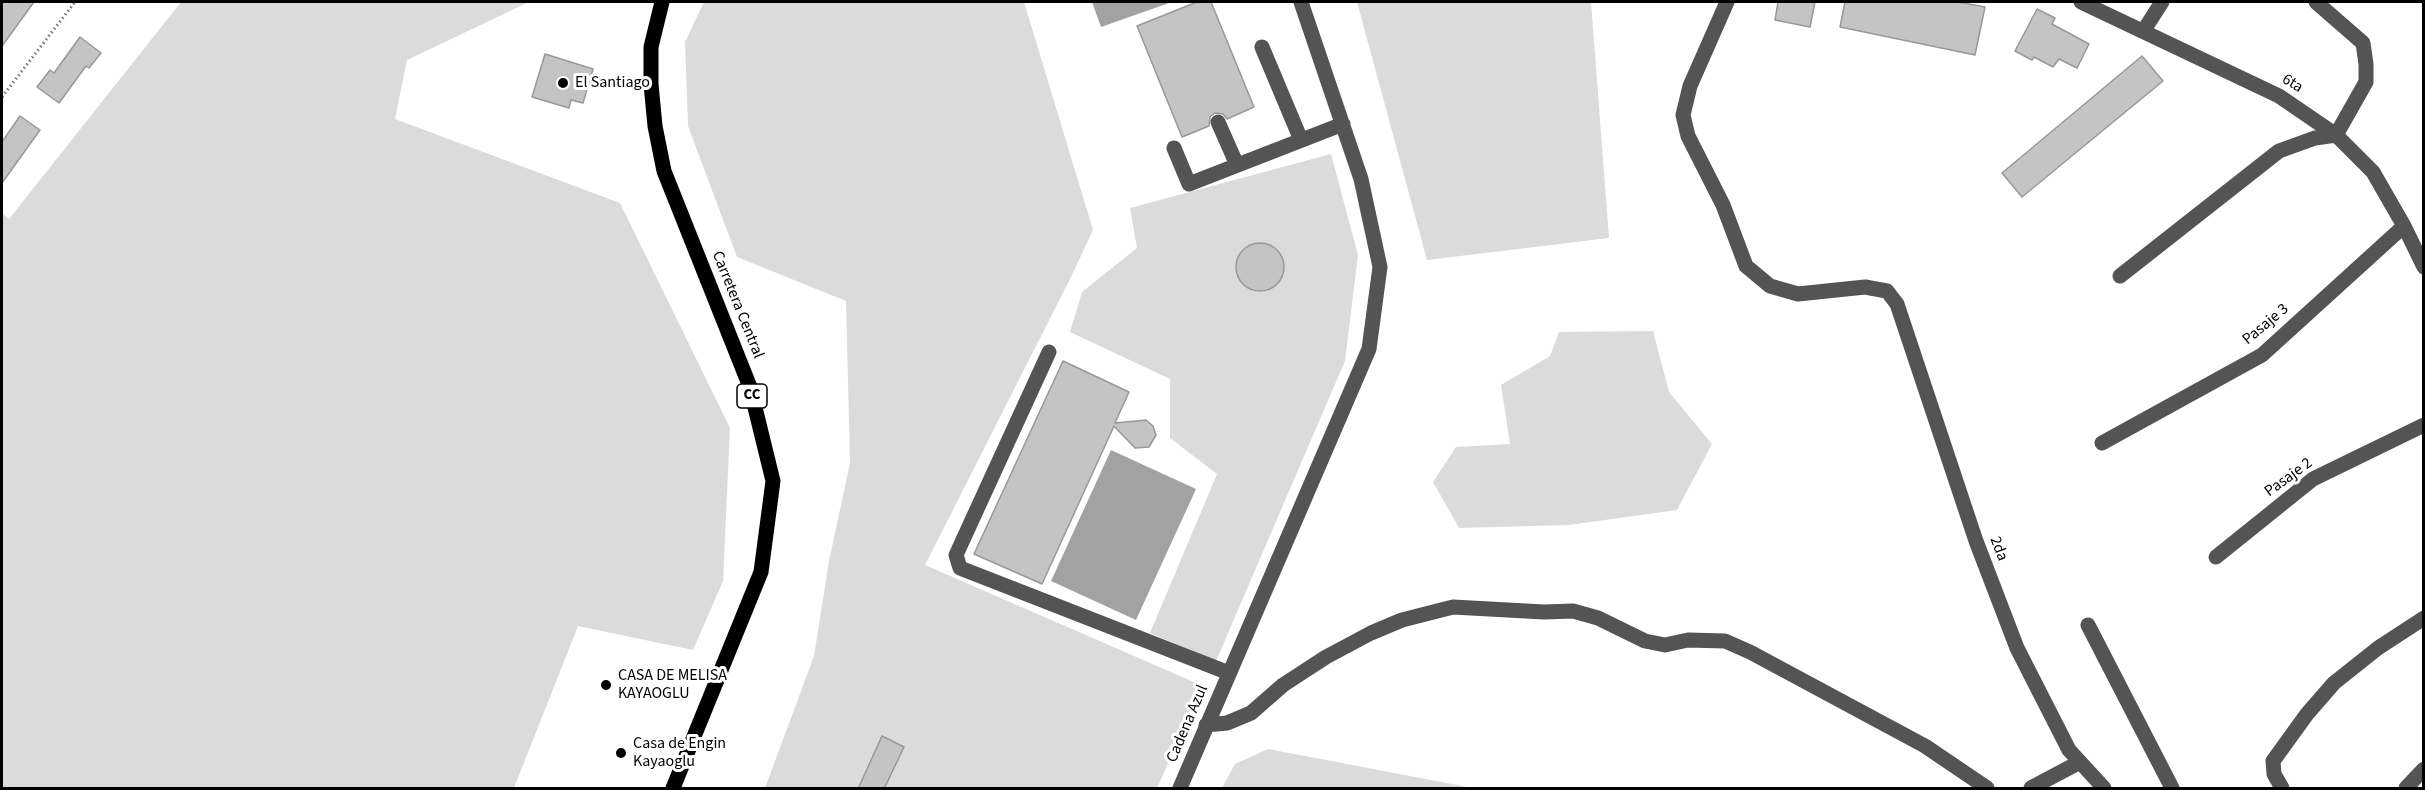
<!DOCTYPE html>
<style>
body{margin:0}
#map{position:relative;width:2425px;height:790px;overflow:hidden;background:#fff;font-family:"Source Sans 3",sans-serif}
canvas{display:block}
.frame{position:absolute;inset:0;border:3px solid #000;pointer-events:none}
</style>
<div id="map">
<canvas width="2425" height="790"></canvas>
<div class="frame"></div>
</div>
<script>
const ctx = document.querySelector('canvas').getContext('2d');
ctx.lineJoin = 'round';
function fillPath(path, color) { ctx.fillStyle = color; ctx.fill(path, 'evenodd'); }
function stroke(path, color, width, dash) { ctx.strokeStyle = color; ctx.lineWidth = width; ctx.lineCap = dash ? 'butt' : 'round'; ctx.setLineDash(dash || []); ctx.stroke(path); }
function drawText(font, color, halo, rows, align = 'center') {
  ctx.font = font + ' "Source Sans 3",sans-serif'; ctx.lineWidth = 6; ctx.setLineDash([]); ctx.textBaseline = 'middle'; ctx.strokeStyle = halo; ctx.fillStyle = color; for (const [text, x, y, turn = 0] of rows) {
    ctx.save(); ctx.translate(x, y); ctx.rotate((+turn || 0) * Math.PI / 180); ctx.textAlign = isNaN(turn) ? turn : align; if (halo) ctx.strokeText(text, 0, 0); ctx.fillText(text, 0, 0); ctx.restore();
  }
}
fillPath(new Path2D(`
 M181,2H529L407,60L395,119L620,203L730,428L723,581L693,650L578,626L514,788H2V213L9,219Z
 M704,2H1024L1093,230L1071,277L925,565L1203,686L1157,788H765L814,656L829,561L850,463L846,301L737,257L688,126L685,42Z
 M1357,2H1591L1609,238L1427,260Z
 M1331,154L1358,255L1345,361L1216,661L1150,633L1217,474L1170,438V379L1070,332L1082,292L1137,248L1130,208Z
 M1653,331L1669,392L1712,444L1677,510L1569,525L1459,528L1433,482L1456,447L1510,444L1501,385L1550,356L1559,332Z
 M1268,749L1473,788H1222L1235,764Z`), '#dbdbdb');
fillPath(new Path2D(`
 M1092,2H1172L1101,27Z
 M1111,450L1196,489L1136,620L1051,581Z`), '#a2a2a2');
const building = new Path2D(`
 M2,2H34L2,46Z
 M1197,2H1211L1254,107L1227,119L1223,114L1215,113L1210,117L1209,126L1182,137L1137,26Z
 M1778,2H1815L1810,27L1775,20Z
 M1845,2H1958L1985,7L1975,55L1840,27Z
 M2037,9L2055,18L2052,24L2089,44L2077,68L2059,59L2053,67L2034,57L2032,60L2015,51Z
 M80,37L101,53L89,68L86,66L59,103L37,87L50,70L54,73Z
 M545,54L593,69L583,103L571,100L569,108L532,97Z
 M2142,56L2163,81L2022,197L2002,173Z
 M20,116L40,130L2,183V142Z
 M1236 267a24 24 0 1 1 48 0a24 24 0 1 1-48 0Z
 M1063,361L1129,392L1115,423L1146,420L1153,426L1156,435L1149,447L1135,448L1114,426L1042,584L974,554Z
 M882,736L904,747L884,789H858Z`);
fillPath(building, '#c4c4c4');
stroke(building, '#989898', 1.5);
stroke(new Path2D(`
 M2,97L75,2`), '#767676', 3, [1.5, 3]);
stroke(new Path2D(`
 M1727,2L1690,86L1683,115L1688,136L1723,205L1746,266L1770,286L1798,294L1865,287L1887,291L1897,304L1976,541L2017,648L2069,750L2104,788
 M2081,2L2279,96L2336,135L2373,172L2404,226L2424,267
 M2144,30L2162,2
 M1262,47L1301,140
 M1218,122L1237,165
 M1174,148L1189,184L1343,124
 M2120,276L2279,151L2315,138L2336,135L2366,82V64L2363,43L2316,2
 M1049,352L956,555L960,568L1229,673
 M2102,443L2262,355L2404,226
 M2216,557L2313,479L2424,425
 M2088,625L2172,788
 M1206,725L1227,723L1251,713L1283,685L1326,657L1371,633L1402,620L1453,607L1544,612L1573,611L1598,618L1645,641L1665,645L1688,640L1725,641L1750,652L1925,746L1987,788
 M1180,788L1369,349L1380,267L1361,179L1301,2
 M2031,788L2080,762
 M2282,788L2274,774L2273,761L2307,714L2334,683L2378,648L2424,618
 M2406,788L2424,769`), '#545454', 15);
stroke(new Path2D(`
 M662,2L651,47V84L655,126L664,171L750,387L773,481L761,572L673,788`), '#000', 15);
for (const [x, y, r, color] of [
 [563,83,6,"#000"],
 [606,685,6,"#000"],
 [621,753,6,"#000"]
]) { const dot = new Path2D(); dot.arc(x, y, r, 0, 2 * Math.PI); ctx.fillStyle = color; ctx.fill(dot); stroke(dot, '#fff', 2); }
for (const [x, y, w] of [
 [752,396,30]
]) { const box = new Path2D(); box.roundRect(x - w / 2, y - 12, w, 24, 4.5); ctx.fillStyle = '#fff'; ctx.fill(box); stroke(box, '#000', 1.5); }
drawText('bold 15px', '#000', null, [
 ["CC",752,396]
]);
drawText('16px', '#000', '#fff', [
 ["El Santiago",575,83],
 ["CASA DE MELISA",618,676],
 ["KAYAOGLU",618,694],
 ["Casa de Engin",633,744],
 ["Kayaoglu",633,762]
], 'left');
drawText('16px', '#000', '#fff', [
 ["6ta",2292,84,32],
 ["Carretera Central",737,305,68],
 ["Pasaje 3",2266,325,-40],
 ["Pasaje 2",2289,478,-36],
 ["2da",1998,549,69],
 ["Cadena Azul",1188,724,-67]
]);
</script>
